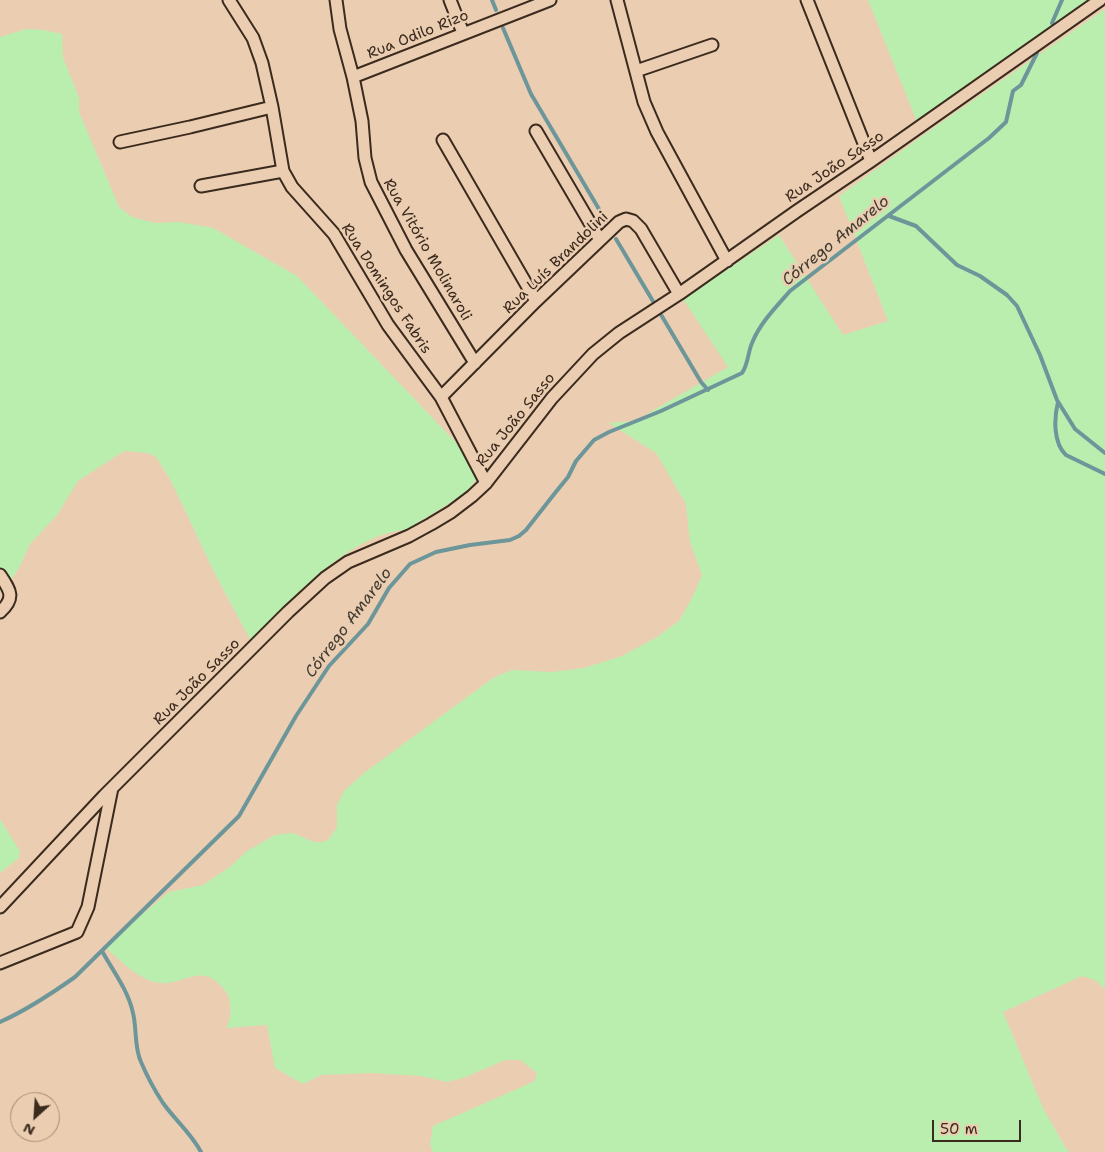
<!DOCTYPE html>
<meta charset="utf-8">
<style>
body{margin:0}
#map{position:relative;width:1105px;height:1152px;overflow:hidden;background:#ebceb1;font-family:"Shantell Sans",sans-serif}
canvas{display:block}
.north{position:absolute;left:10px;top:1092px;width:50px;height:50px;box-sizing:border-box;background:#ebceb1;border:1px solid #a58c76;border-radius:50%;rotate:206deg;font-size:14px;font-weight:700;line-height:20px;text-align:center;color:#3b2a1e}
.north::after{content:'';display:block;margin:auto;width:18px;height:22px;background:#3b2a1e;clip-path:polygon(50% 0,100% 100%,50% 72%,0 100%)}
.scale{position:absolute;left:932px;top:1120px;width:89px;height:22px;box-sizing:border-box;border:2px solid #3b2a1e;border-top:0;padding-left:6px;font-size:15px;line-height:18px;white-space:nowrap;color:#3b2a1e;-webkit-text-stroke:4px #ebceb1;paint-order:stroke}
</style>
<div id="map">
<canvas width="1105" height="1152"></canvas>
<div class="north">N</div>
<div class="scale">50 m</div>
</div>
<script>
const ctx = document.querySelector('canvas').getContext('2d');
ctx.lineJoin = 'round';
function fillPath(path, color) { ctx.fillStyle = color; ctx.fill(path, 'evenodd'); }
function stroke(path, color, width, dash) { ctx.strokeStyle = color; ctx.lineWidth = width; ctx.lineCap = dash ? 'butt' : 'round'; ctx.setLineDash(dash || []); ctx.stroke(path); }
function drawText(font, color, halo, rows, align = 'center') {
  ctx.font = font + ' "Shantell Sans",sans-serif'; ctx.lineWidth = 5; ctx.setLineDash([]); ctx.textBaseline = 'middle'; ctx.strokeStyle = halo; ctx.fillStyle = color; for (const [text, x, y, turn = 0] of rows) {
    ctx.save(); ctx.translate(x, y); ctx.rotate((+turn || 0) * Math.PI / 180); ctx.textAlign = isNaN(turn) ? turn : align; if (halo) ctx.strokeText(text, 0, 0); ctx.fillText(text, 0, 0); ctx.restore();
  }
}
fillPath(new Path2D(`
 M868,0H1091L918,124Z
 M1105,9V989L1095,980L1082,976L1003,1012L1043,1108L1065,1147L1069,1152H433L430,1144L433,1126L535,1081L537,1073L520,1060H505L463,1078L447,1082L421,1076L372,1073L321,1075L303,1084L275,1068L267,1025L226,1028C232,1018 231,1008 229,998C227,992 224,989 220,985C199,962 179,989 155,982C135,977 119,959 104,946L169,892L203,885L231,866L247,851L275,835L293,833L314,842H323L329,839L337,827V805L344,791L364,773L493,678L512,670L552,672L584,668L622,656L657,637L679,621L692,598L702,575L690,542L686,504L656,453L609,423L635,421L728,367L683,299L779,235L843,335L888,321L839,196L936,126Z
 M26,29L43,30L62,34L63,57L79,98V112L119,207L132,217L155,223L179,222L213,228L297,276L467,454L478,477L466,493L406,530C350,533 288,602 251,641L216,576L171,481L156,457L148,453L124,451L78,481L57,515L30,544L20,566L3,593L0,591V37Z
 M0,819L20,851L19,858L0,873Z`), '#baeeaf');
stroke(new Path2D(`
 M492,0L496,10
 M1052,23L1062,0
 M503,28L531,94L606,221
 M889,216L916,226L957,265L980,276L1007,295L1017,306L1040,355L1057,400L1075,429L1105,453
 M616,239L701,382L708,390
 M1058,402C1054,418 1053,443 1066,455L1105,474
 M102,951C113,971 128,990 133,1013C137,1029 134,1047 141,1062C147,1076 155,1091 163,1103C175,1120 191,1133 201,1152
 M0,1022C27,1010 51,994 75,977L234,821L239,816L296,716L329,666L368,624L389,588L410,564L436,552L470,545L510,540L519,536L526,530L555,493L568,477L576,461L594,440L609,432L661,411L742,373C748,365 748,352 752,343C760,323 776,307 790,291L989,138L1006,122L1013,91L1021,85L1037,53`), '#6d969a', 4);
const street = new Path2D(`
 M229,0L253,38L262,63L272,107L283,171L292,187L334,234L388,325L441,397L486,483
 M336,0L340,29L353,77L362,121L365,158L371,182L406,250L475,363
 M450,0L463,33
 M617,0L644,102L657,132L727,261
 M807,0L871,161
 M636,71L712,45
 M353,77L550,0
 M536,131L600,240
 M443,140L536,301
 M120,142L190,127L272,107
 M201,186L283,171
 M441,397L536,301L619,222L626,219L633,221L641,229L679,294
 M0,575C10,590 16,598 0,612
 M0,907L104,796L288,612L325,578L348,562L409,536L431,524L451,512L472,496L486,483L552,398L593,354L619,333L679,294L797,211L871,161L1100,0
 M0,963L77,932L88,907L112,788`);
stroke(street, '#3b2a1e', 15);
stroke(street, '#ebceb1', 11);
drawText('15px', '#3b2a1e', '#ebceb1', [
 ["Rua Odilo Rizo",418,35,-22],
 ["Rua João Sasso",835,167,-34],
 ["Rua Vitório Molinaroli",427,250,60],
 ["Rua Luís Brandolini",556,263,-44],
 ["Rua Domingos Fabris",386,289,57],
 ["Rua João Sasso",516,420,-51],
 ["Rua João Sasso",197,682,-45]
]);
drawText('italic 16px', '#433c33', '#ebceb1', [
 ["Córrego Amarelo",836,241,-39],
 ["Córrego Amarelo",349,623,-53]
]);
</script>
